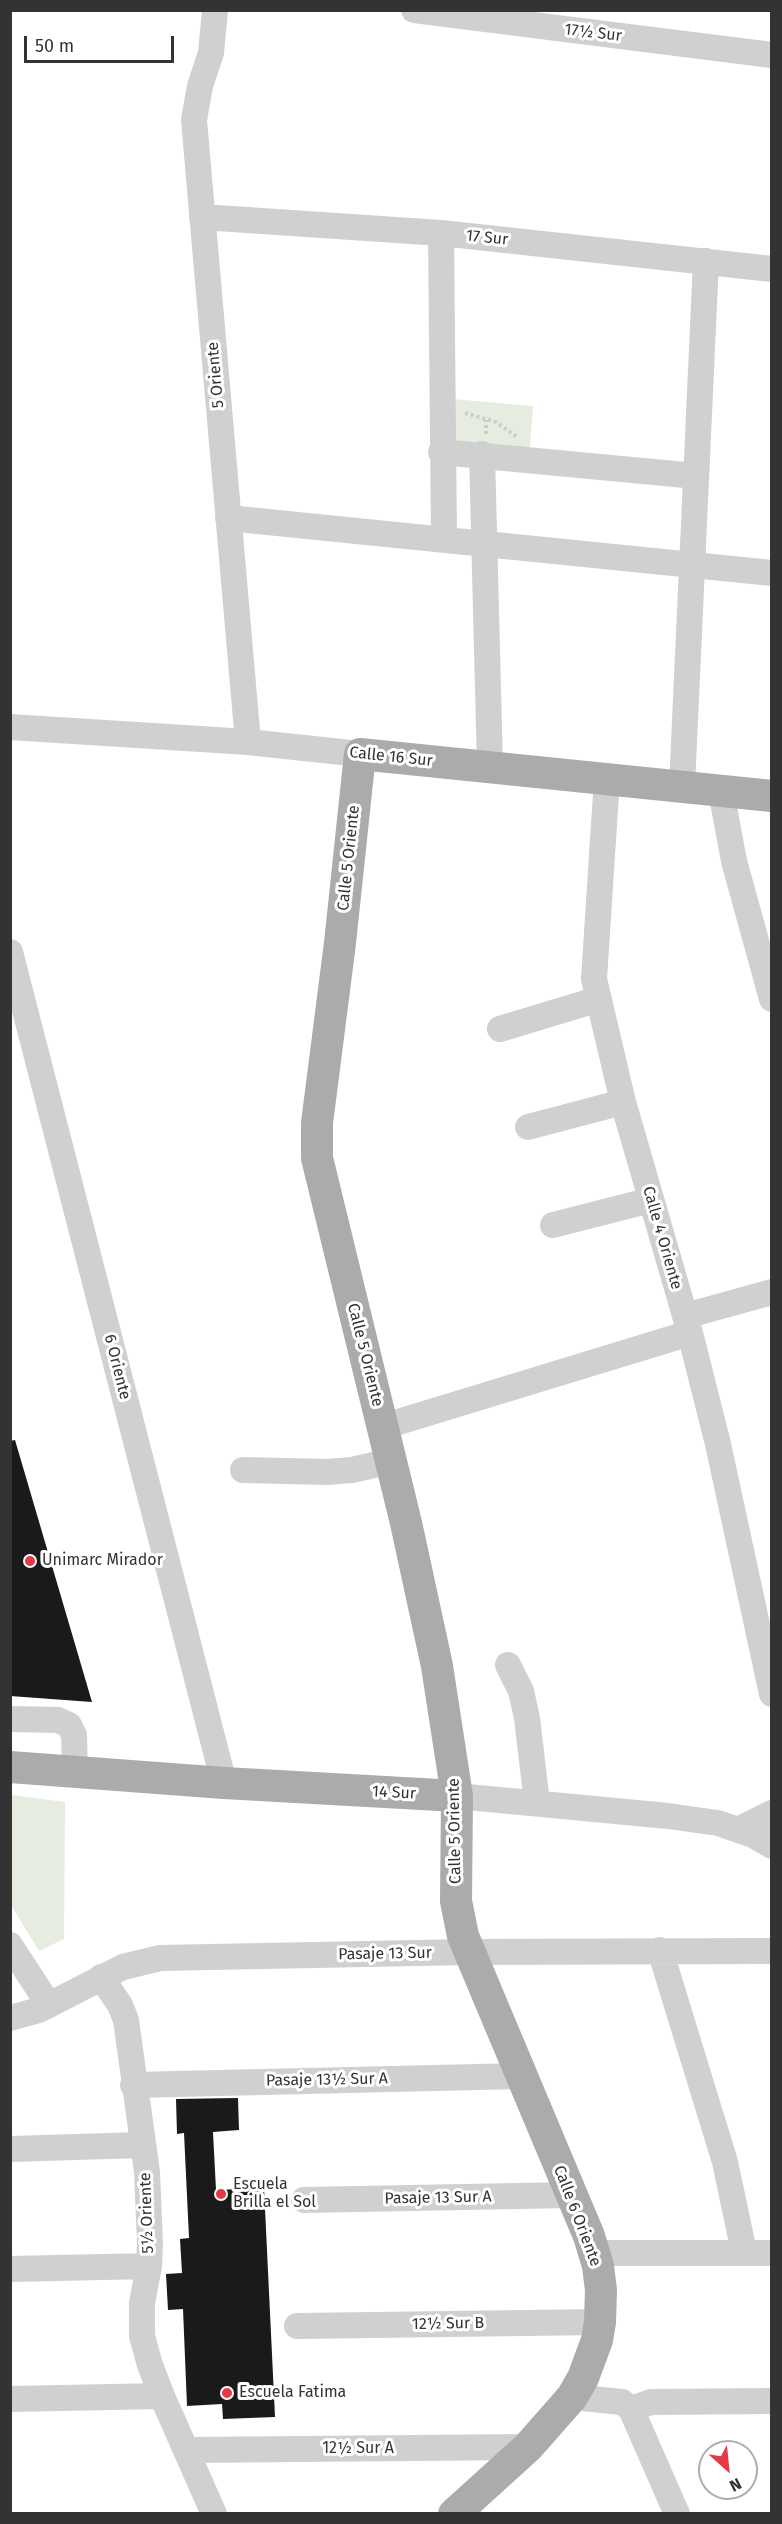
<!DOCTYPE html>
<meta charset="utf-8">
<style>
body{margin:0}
#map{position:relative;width:782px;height:2524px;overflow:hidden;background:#fff;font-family:"Fira Sans",sans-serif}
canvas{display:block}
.frame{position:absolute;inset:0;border:12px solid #333;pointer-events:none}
.north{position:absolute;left:698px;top:2440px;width:60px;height:60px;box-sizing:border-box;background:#fff;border:2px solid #adadad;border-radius:50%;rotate:153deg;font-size:16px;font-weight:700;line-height:24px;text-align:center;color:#333}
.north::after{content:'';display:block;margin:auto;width:21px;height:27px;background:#e63946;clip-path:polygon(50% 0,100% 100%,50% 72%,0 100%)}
.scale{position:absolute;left:24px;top:36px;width:150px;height:27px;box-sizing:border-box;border:3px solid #333;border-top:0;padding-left:8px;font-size:18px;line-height:21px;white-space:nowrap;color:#333;-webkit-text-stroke:4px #fff;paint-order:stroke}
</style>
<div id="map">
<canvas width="782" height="2524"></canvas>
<div class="frame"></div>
<div class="north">N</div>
<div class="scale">50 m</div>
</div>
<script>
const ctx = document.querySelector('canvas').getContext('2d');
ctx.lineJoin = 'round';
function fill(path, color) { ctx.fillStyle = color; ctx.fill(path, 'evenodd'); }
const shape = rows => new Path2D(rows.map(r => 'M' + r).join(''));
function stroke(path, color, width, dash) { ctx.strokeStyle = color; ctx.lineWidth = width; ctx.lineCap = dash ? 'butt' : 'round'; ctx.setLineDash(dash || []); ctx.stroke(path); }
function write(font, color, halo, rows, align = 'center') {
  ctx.font = font + ' "Fira Sans",sans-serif'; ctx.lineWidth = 6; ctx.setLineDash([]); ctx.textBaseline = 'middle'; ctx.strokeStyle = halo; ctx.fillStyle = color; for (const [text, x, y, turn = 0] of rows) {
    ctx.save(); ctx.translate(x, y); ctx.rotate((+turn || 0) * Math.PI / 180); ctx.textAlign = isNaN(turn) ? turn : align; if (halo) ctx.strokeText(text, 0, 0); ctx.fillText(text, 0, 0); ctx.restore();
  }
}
fill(shape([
 [441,398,533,406,529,459,441,452],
 [11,1795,65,1802,64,1939,39,1951,11,1905]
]), '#e6ecdf');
fill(shape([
 [15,1440,92,1702,10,1696,10,1441],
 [238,2098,239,2130,213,2132,216,2190,264,2188,275,2417,223,2419,222,2404,187,2406,183,2309,168,2310,166,2274,182,2273,180,2239,189,2238,184,2133,177,2134,176,2099]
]), '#1a1a1a');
stroke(shape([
 [465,413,496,422,517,437],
 [486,434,486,420]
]), '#cdcdcd', 4, [3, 3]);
stroke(shape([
 [215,10,211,53,200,86,194,120,248,742],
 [414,10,772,55],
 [202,217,441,233,772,269],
 [441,233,444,540],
 [441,452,696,476],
 [482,454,490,767],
 [228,518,772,573],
 [10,727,248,742,360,754],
 [607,778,594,979,623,1102,690,1333,718,1444,772,1694],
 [682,786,706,261],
 [721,791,734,861,772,999],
 [10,952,224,1783],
 [500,1029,599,999],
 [528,1127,623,1102],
 [553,1225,651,1200],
 [685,1316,772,1292],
 [382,1427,690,1333],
 [243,1470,327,1472,352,1470,391,1461],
 [508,1665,521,1691,527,1718,537,1803],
 [10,1719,58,1720,69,1725,74,1735,75,1772],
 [457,1796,668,1816,718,1823,753,1835,772,1846],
 [738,1830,772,1813],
 [10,1945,49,2005],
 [660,1950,725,2162,744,2252],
 [101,1977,120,2005,126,2020,147,2172,150,2243,149,2266,142,2303,142,2336,150,2365,162,2396,214,2514],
 [10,2018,39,2010,123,1967,160,1958,469,1952,772,1951],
 [133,2085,521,2076],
 [10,2149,142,2145],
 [304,2200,571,2195],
 [595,2253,772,2253],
 [10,2269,149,2266],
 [297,2326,600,2322],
 [572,2397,622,2402,631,2409,677,2514],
 [10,2399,162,2396],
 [631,2409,651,2402,772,2401],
 [187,2450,528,2447]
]), '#d0d0d0', 26);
stroke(shape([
 [10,1767,224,1783,457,1796],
 [454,2514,528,2447,572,2397,583,2378,597,2340,600,2322,601,2290,598,2266,589,2236,463,1936,456,1901,457,1796,437,1666,406,1523,317,1158,317,1123,340,943,360,754,772,796]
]), '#ababab', 32);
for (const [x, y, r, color] of [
 [30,1561,6,"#e63946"],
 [221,2194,6,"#e63946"],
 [227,2393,6,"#e63946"]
]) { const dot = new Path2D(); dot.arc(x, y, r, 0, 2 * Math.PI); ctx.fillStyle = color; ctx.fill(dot); stroke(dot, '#fff', 2); }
write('16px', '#333', '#fff', [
 ["17½ Sur",593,33,7],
 ["17 Sur",487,238,6],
 ["5 Oriente",216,375,-95],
 ["Calle 16 Sur",391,757,6],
 ["Calle 5 Oriente",349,858,-84],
 ["Calle 4 Oriente",662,1238,74],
 ["Calle 5 Oriente",365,1355,76],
 ["6 Oriente",117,1367,76],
 ["14 Sur",394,1793,3],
 ["Calle 5 Oriente",455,1831,-91],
 ["Pasaje 13 Sur",385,1954,-1],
 ["Pasaje 13½ Sur A",327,2080,-1],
 ["Pasaje 13 Sur A",438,2198,-1],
 ["5½ Oriente",147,2213,-92],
 ["Calle 6 Oriente",577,2216,69],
 ["12½ Sur B",448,2324,-1],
 ["12½ Sur A",358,2449]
]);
write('16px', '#333', '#fff', [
 ["Unimarc Mirador",42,1561],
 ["Escuela",233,2185],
 ["Brilla el Sol",233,2203],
 ["Escuela Fatima",239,2393]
], 'left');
</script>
